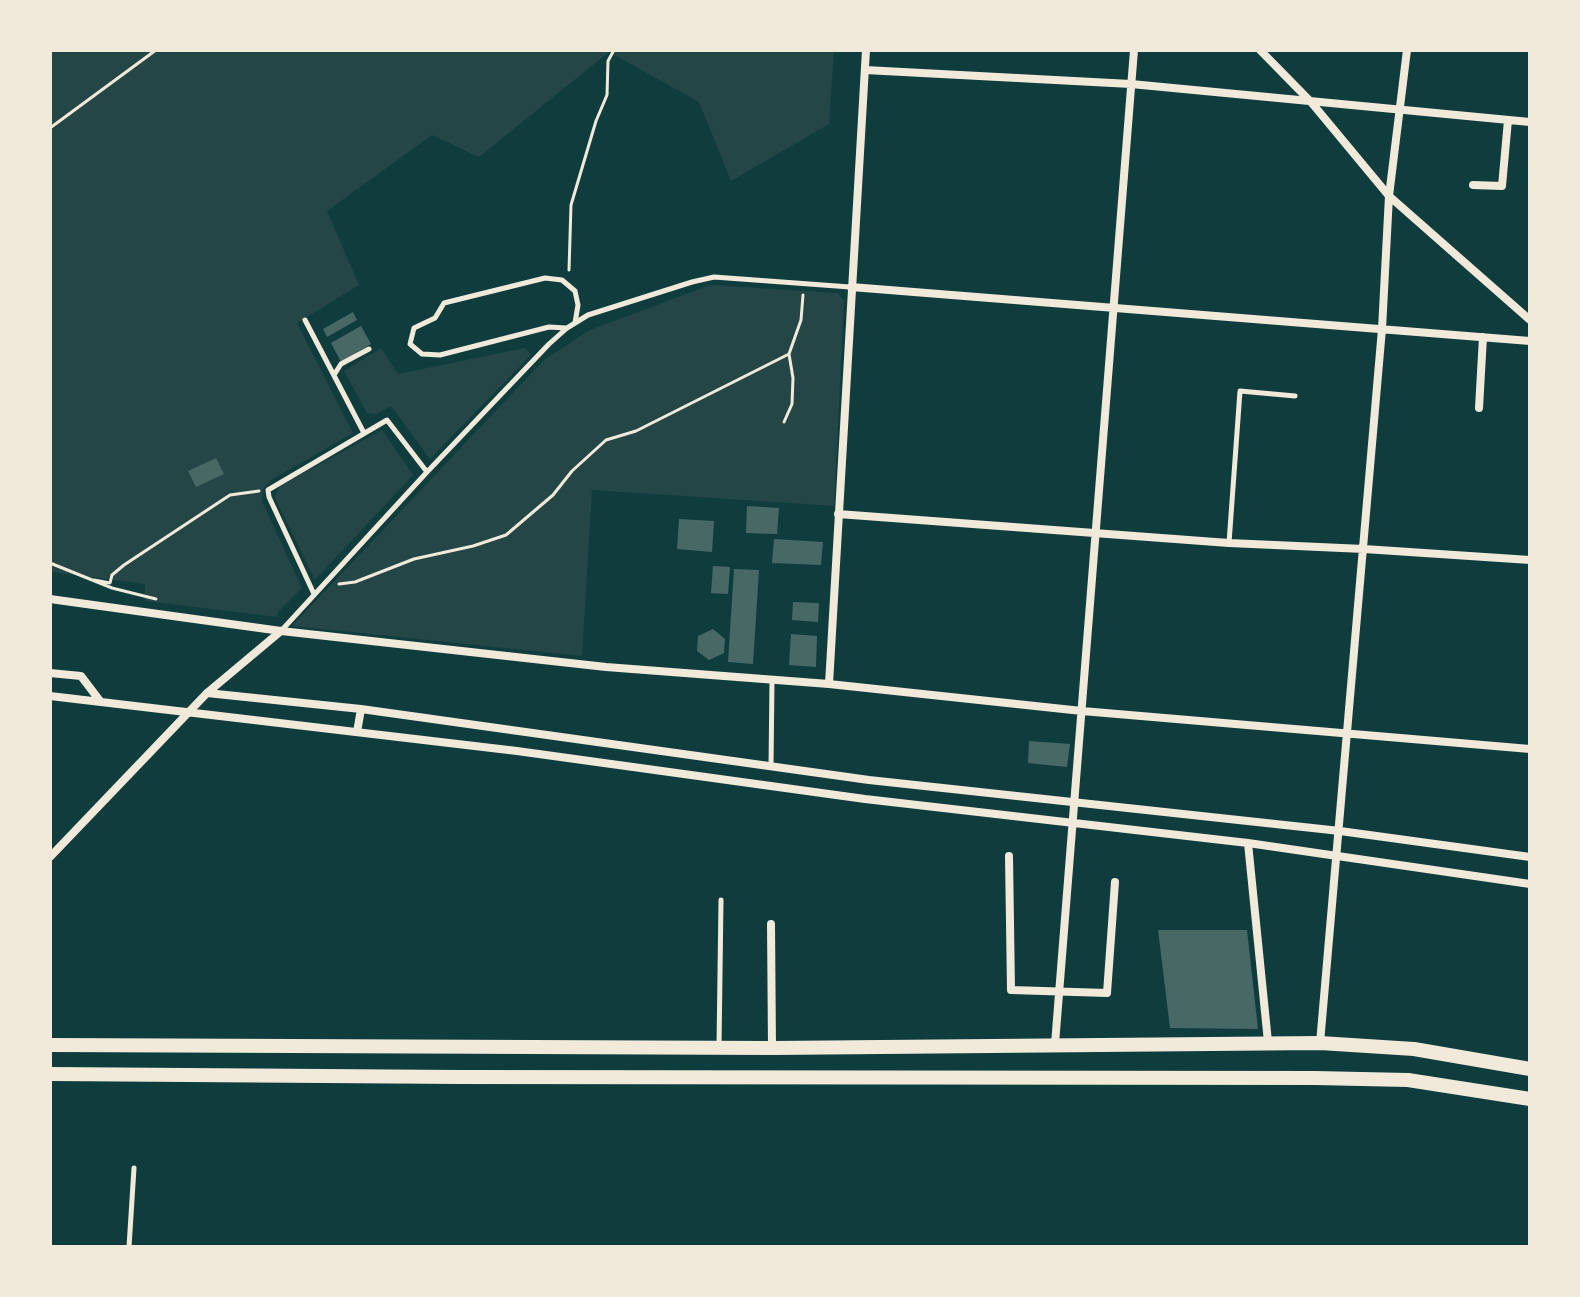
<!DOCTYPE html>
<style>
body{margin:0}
#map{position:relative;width:1580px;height:1297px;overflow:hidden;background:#0f3d3e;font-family:Signika,sans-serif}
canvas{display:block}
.frame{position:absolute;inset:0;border:52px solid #f1e9da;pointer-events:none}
</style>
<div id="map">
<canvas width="1580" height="1297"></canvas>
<div class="frame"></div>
</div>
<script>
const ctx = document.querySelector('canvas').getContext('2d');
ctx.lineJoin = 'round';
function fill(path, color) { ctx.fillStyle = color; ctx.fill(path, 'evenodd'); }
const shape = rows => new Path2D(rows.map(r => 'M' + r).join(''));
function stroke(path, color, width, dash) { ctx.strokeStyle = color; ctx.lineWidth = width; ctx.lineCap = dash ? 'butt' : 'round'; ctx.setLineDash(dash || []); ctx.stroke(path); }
fill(shape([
 [50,50,834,50,829,124,731,181,699,102,609,52,479,157,432,135,327,211,359,285,297,323,353,433,271,480,263,489,262,501,302,588,278,612,277,617,145,601,145,584,50,572],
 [710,285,838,293,844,301,834,506,592,490,582,656,292,626,544,360,590,330],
 [381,348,398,374,525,348,531,355,430,459,391,406,376,414,367,413,344,371],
 [382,430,413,475,315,580,276,500,276,493,280,486]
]), '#244646');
fill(shape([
 [353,312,357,320,327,337,323,329],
 [361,326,371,344,341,362,331,343],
 [216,458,224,474,196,487,188,471],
 [747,506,779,508,777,534,746,533],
 [679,519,714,521,712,552,677,549],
 [774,539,823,542,821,565,772,563],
 [713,566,730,567,728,594,711,593],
 [734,569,759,570,753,664,728,662],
 [793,602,819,603,818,622,792,620],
 [713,629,725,639,724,653,709,660,697,651,698,636],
 [791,634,817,636,816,667,789,665],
 [1029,741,1070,744,1067,767,1028,763],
 [1158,930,1247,930,1258,1029,1170,1028]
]), '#486865');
stroke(shape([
 [50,128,156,50],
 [569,270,571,205,596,121,607,95,608,61,614,50],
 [784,422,792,404,793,378,789,354],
 [50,563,112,588,156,599],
 [94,580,110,583,112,575,124,565,230,495,259,491],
 [339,584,355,582,414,559,473,546,506,535,553,495,572,471,606,440,636,431,789,354,801,320,803,295]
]), '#f1e9da', 3);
stroke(shape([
 [305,320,364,433],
 [566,328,549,327,440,355,422,354,410,344,414,328,435,318,444,303,545,278,562,280,575,291,578,305,575,323],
 [334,375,341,364,369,349],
 [427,472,549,344,567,328,588,315,692,282,714,277,850,287],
 [1229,543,1240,391,1295,396],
 [281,631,427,472,387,420,268,490,269,497,314,594],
 [771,767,772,681],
 [719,1047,721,900],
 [129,1247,134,1168]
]), '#f1e9da', 5);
stroke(shape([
 [1260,50,1311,102,1389,196,1530,320],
 [865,70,1131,84,1530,122],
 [1473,185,1502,186,1508,120],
 [851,287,1530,341],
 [1479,408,1483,337],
 [838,514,1229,543,1364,549,1530,560],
 [50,599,281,631,606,667,829,684,1082,711,1530,749],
 [50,673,81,676,100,701],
 [829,684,866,50],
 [207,693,361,709,869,780,1340,831,1530,857],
 [50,696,517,751,865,799,1248,843,1530,884],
 [357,732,361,709],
 [1248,843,1268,1042],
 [1009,856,1011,990,1107,993,1115,882],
 [50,857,207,693,281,631],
 [771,924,772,1048],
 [1320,1043,1382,329,1389,196,1407,50],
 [1055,1044,1134,50]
]), '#f1e9da', 8);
stroke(shape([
 [50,1045,772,1048,1320,1043,1414,1049,1530,1069],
 [50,1074,460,1077,1315,1078,1408,1080,1530,1099]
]), '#f1e9da', 14);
</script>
